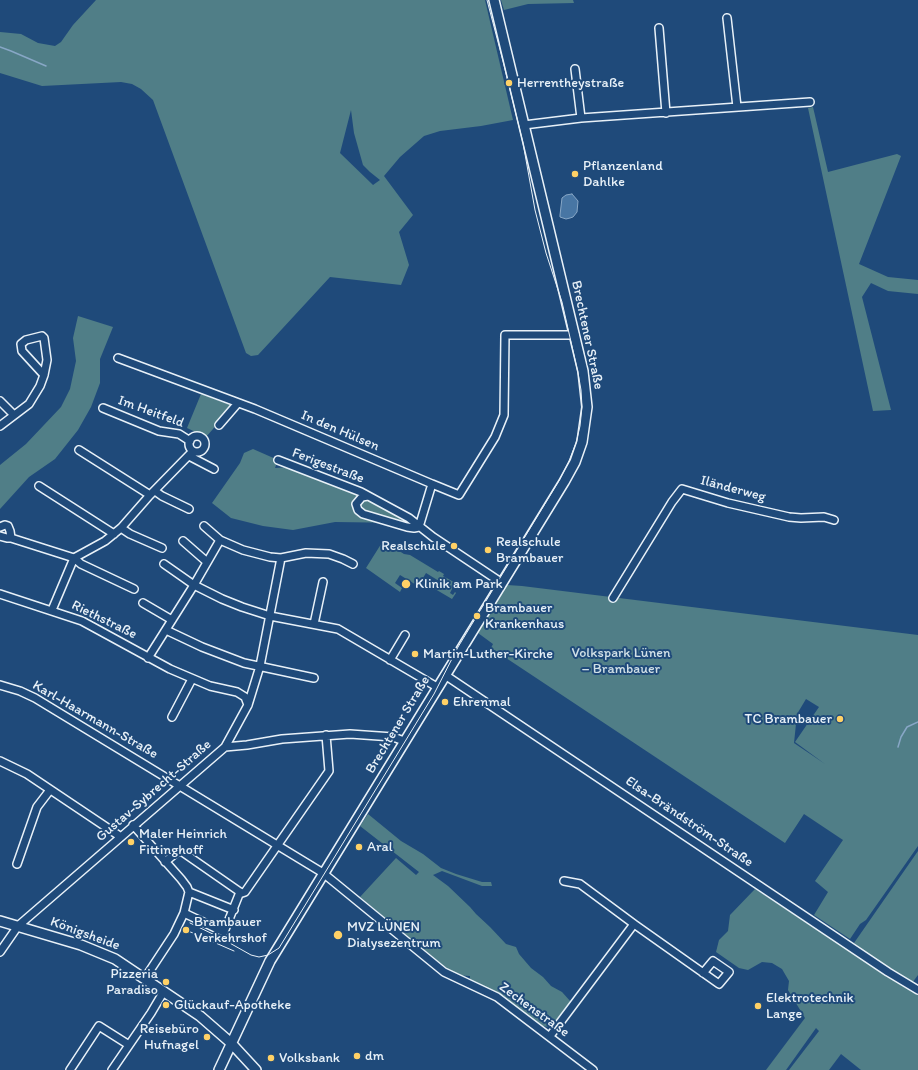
<!DOCTYPE html>
<meta charset="utf-8">
<style>
body{margin:0}
canvas{display:block;background:#1f4a7a}
</style>
<canvas width="918" height="1070"></canvas>
<script>
const ctx = document.querySelector('canvas').getContext('2d');
ctx.lineJoin = 'round';
function fill(path, color) { ctx.fillStyle = color; ctx.fill(path, 'evenodd'); }
const shape = rows => new Path2D(rows.map(r => 'M' + r).join(''));
function stroke(path, color, width, dash) { ctx.strokeStyle = color; ctx.lineWidth = width; ctx.lineCap = dash ? 'butt' : 'round'; ctx.setLineDash(dash || []); ctx.stroke(path); }
function write(font, color, halo, rows, align = 'center') {
  ctx.font = font + ' Itim,sans-serif'; ctx.lineWidth = 4; ctx.setLineDash([]); ctx.textBaseline = 'middle'; ctx.strokeStyle = halo; ctx.fillStyle = color; for (const [text, x, y, turn = 0] of rows) {
    ctx.save(); ctx.translate(x, y); ctx.rotate((+turn || 0) * Math.PI / 180); ctx.textAlign = isNaN(turn) ? turn : align; if (halo) ctx.strokeText(text, 0, 0); ctx.fillText(text, 0, 0); ctx.restore();
  }
}
fill(shape([
 [96,0,485,0,513,120,481,126,440,131,424,136,400,157,384,176,413,215,399,232,409,265,401,285,330,277,258,355,251,356,246,353,153,100,141,89,132,84,121,82,42,86,0,73,0,32,21,34,38,43,55,46,61,42,73,25],
 [351,110,354,133,363,165,370,172,380,180,373,185,340,153],
 [501,0,573,0,574,3,528,4,504,10],
 [813,107,828,172,897,154,901,156,859,264,888,277,918,280,918,294,888,291,871,283,862,297,891,410,873,411,808,108],
 [78,316,113,327,100,359,100,383,91,407,78,430,55,459,29,477,0,509,0,465,26,444,61,407,70,389,76,361,73,338],
 [201,394,233,406,206,437,187,428],
 [253,449,278,460,275,468,291,467,361,494,408,523,335,522,293,530,263,526,231,518,212,503,240,463,244,453],
 [383,541,404,554,410,555,438,572,439,571,444,574,443,576,459,585,456,589,453,587,450,593,453,595,455,592,456,593,452,599,435,589,439,581,426,573,418,586,400,575,395,583,402,588,400,592,366,568],
 [507,585,522,586,918,635,918,846,866,920,860,924,850,939,814,915,828,892,815,881,843,840,804,814,785,843,491,648,493,644,478,633],
 [806,699,819,707,795,742,825,764,794,743,797,714],
 [368,814,401,841,423,854,441,868,456,874,482,882,491,882,492,886,482,886,442,871,433,875,448,886,470,907,476,914,490,927,506,944,516,947,519,954,531,968,543,977,551,986,562,992,571,1002,552,1025,548,1027,543,1026,504,996,470,980,470,976,455,975,360,897,396,858,416,875,419,872,360,826],
 [918,851,918,975,912,983,889,970,854,943],
 [755,889,886,975,918,995,918,1070,861,1070,841,1054,829,1070,789,1070,819,1031,816,1028,786,1070,766,1070,805,1018,788,990,789,981,782,969,772,963,762,962,748,970,739,968,716,952,719,940,728,931,730,915]
]), '#507e87');
const water = shape([
 [572,194,578,201,577,212,573,217,570,218,566,219,560,217,560,215,562,198,566,195,572,194]
]);
fill(water, '#4876a4');
stroke(water, '#88a7c6', 1);
stroke(shape([
 [0,47,11,51,46,66],
 [898,747,901,737,907,727,918,722]
]), '#88a7c6', 1.5);
const minor = shape([
 [727,18,737,107],
 [659,28,666,113],
 [575,69,581,118],
 [524,125,581,118,810,102],
 [118,358,255,409,432,484,419,527],
 [0,401,14,415],
 [103,408,159,431,179,434,190,441],
 [219,425,238,403],
 [0,426,29,404,40,386,44,375,47,360,44,338,42,336,26,340,21,344,22,351,44,375],
 '189 444a8 8 0 1 1 16 0a8 8 0 1 1-16 0Z',
 [79,450,150,495],
 [189,456,214,469],
 [278,460,361,492,409,518,433,537,502,583],
 [432,484,459,495,495,437,504,415,505,335,575,335],
 [39,486,114,534],
 [155,491,162,496,189,509],
 [368,496,362,497,356,504,358,510,363,514,407,527,414,528,419,527],
 [204,526,220,540,243,550,270,557,281,558,306,553,329,554,343,559,353,564],
 [0,527,5,525,8,526,10,531,11,538],
 [121,528,130,534,162,548],
 [0,536,7,538,11,538,74,558,81,564,134,589],
 [183,541,207,562],
 [164,564,194,585,222,599,242,607,270,616,338,629,437,687],
 [0,594,82,621,170,669,210,686,237,692,245,697,248,705],
 [613,598,672,502,682,489,728,503,789,517,801,518,824,517,834,520],
 [143,603,172,620],
 [52,610,74,558,105,541,121,528,150,495,193,451],
 [314,624,323,582],
 [166,630,202,647,244,663,314,678],
 [148,658,194,585,220,540],
 [390,660,405,635],
 [445,675,888,972,918,990],
 [0,685,20,691,35,698,323,873,444,972,497,997,593,1070],
 [172,717,192,679],
 [225,747,248,705,260,666,281,558],
 [0,761,27,774,121,837],
 [133,825,181,879,187,887,189,892,184,913,174,934,145,978],
 [165,862,177,852,181,851,240,892],
 [17,864,37,807,50,790],
 [564,881,580,884,634,924],
 [189,892,234,910],
 [184,913,224,932,240,892,242,893,245,892,329,771,326,735],
 [0,952,18,926,225,747,247,745,282,739,350,734,393,737,404,741],
 [550,1036,634,924,719,984,729,972,713,961,703,973],
 [70,1070,99,1026,129,1045],
 [112,1070,151,1013,164,991]
]);
const major = shape([
 [0,921,81,945,115,959,200,1016,231,1043,256,1070],
 [219,1070,270,961,564,482,575,462,582,442,587,407,583,371,494,0]
]);
stroke(minor, '#e8f1f8', 10);
stroke(major, '#e8f1f8', 12);
stroke(minor, '#1f4a7a', 7);
stroke(major, '#1f4a7a', 9);
stroke(shape([
 [190,923,219,937,251,955,259,957,268,955,279,948,434,694,458,647,560,479,569,461,576,443,580,426,582,407,581,390,578,373,562,302,546,253,535,210,523,143,503,61,487,0],
 [186,930,234,951]
]), '#e8f1f8', 1);
for (const [x, y, r, color] of [
 [509,83,4,"#ffd166"],
 [575,174,4,"#ffd166"],
 [454,546,4,"#ffd166"],
 [488,550,4,"#ffd166"],
 [406,584,5,"#ffd166"],
 [477,616,4,"#ffd166"],
 [415,654,4,"#ffd166"],
 [445,702,4,"#ffd166"],
 [840,719,4,"#ffd166"],
 [131,842,4,"#ffd166"],
 [359,847,4,"#ffd166"],
 [186,930,4,"#ffd166"],
 [338,935,5,"#ffd166"],
 [166,982,4,"#ffd166"],
 [166,1005,4,"#ffd166"],
 [758,1006,4,"#ffd166"],
 [207,1037,4,"#ffd166"],
 [357,1056,4,"#ffd166"],
 [271,1058,4,"#ffd166"]
]) { const dot = new Path2D(); dot.arc(x, y, r, 0, 2 * Math.PI); ctx.fillStyle = color; ctx.fill(dot); stroke(dot, '#1f4a7a', 1.5); }
write('14px', '#e8f1f8', '#1f4a7a', [
 ["Herrentheystraße",517,83],
 ["Pflanzenland",583,166],
 ["Dahlke",583,182],
 ["Realschule",496,542],
 ["Brambauer",496,558],
 ["Realschule",446,546,"right"],
 ["Klinik am Park",415,584],
 ["Brambauer",485,608],
 ["Krankenhaus",485,624],
 ["Martin-Luther-Kirche",423,654],
 ["Ehrenmal",453,702],
 ["TC Brambauer",832,719,"right"],
 ["Maler Heinrich",139,834],
 ["Fittinghoff",139,850],
 ["Aral",367,847],
 ["Brambauer",194,922],
 ["Verkehrshof",194,938],
 ["MVZ LÜNEN",347,927],
 ["Dialysezentrum",347,943],
 ["Pizzeria",158,974,"right"],
 ["Paradiso",158,990,"right"],
 ["Elektrotechnik",766,998],
 ["Lange",766,1014],
 ["Glückauf-Apotheke",174,1005],
 ["Reisebüro",199,1029,"right"],
 ["Hufnagel",199,1045,"right"],
 ["dm",365,1056],
 ["Volksbank",279,1058]
], 'left');
write('14px', '#e8f1f8', '#1f4a7a', [
 ["Brechtener Straße",587,335,78],
 ["Im Heitfeld",151,412,20],
 ["In den Hülsen",340,431,23],
 ["Ferigestraße",328,466,21],
 ["Iländerweg",733,489,15],
 ["Riethstraße",104,620,26],
 ["Karl-Haarmann-Straße",95,720,30],
 ["Brechtener Straße",398,725,-59],
 ["Gustav-Sybrecht-Straße",154,791,-41],
 ["Elsa-Brändström-Straße",689,822,34],
 ["Königsheide",85,934,20],
 ["Zechenstraße",534,1010,36]
]);
write('14px', '#d1e0e7', '#1f4a7a', [
 ["Volkspark Lünen",621,653],
 ["– Brambauer",621,669]
]);
</script>
